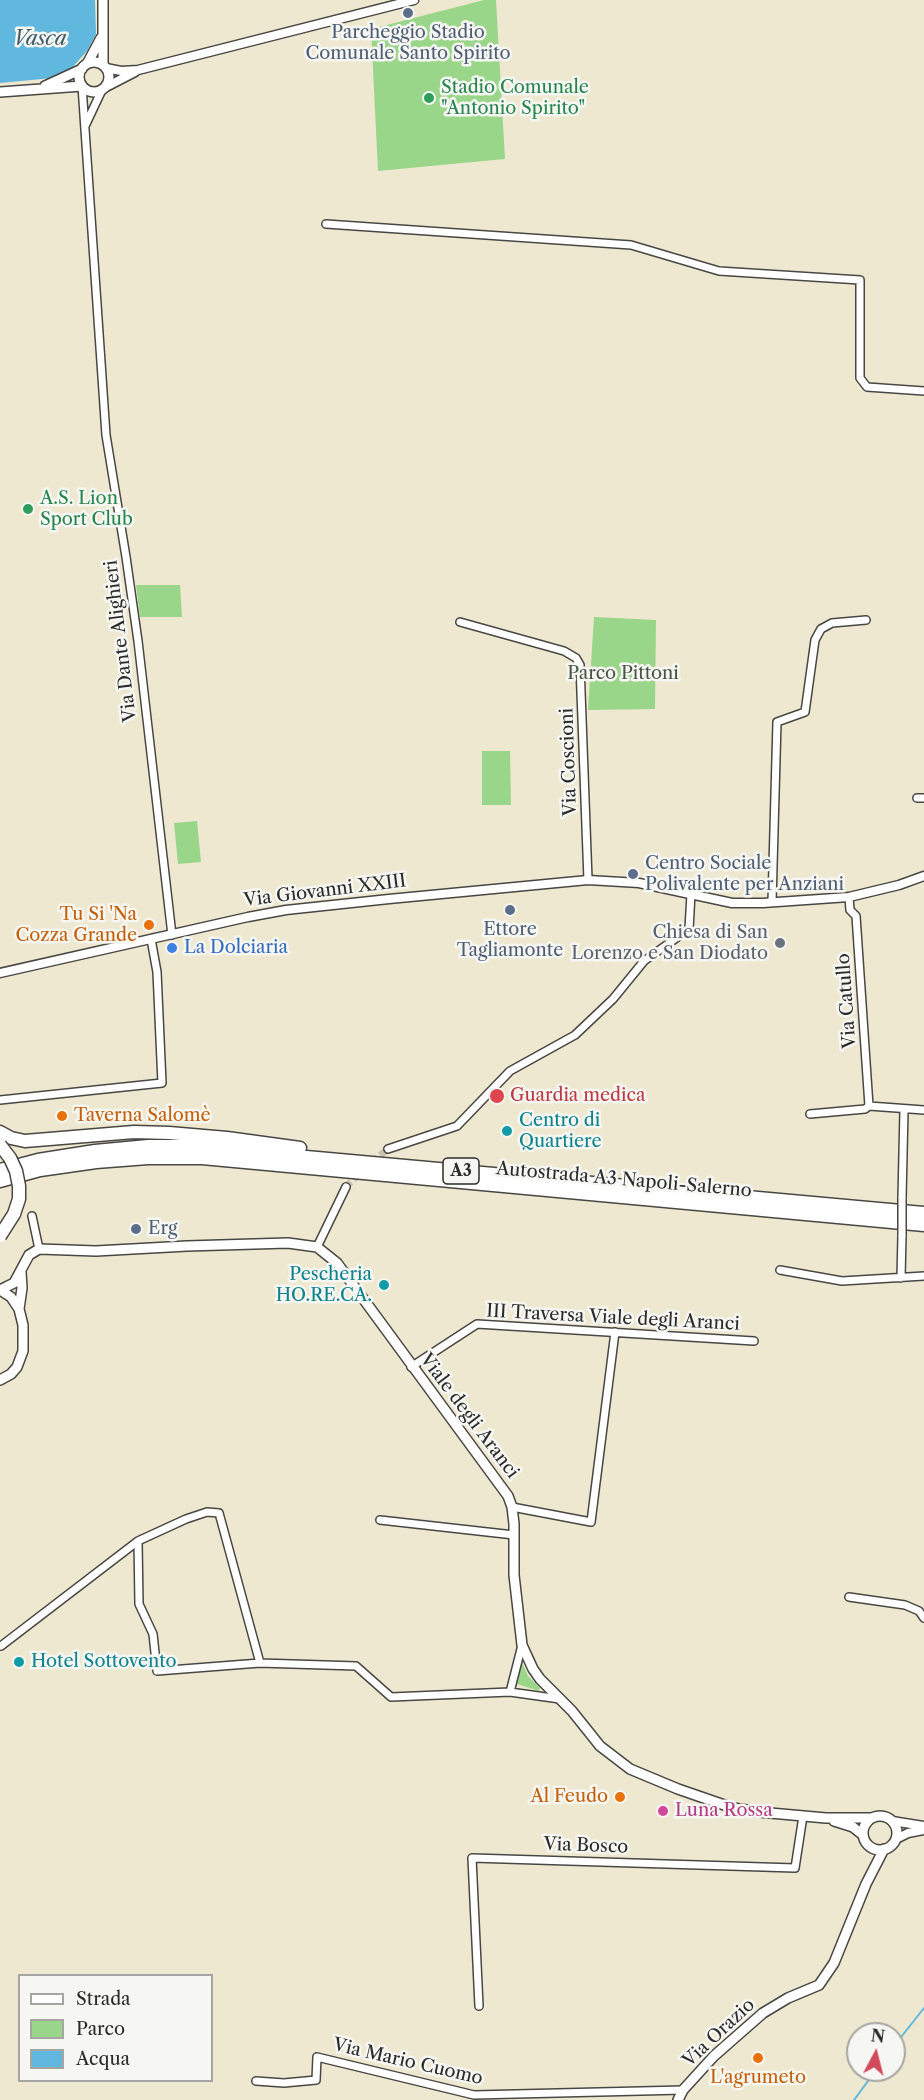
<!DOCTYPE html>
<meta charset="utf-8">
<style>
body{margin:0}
#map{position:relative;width:924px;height:2100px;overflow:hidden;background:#efe8d0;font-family:"Libre Caslon Text",serif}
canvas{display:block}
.legend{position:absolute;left:18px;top:1974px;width:195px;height:108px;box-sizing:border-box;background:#f6f6f2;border:2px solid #a5a5a2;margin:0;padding:8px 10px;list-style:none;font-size:18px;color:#2b2b2b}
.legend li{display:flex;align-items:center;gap:12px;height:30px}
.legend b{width:30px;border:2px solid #a5a5a2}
.north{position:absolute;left:846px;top:2022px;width:60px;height:60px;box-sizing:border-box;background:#f6f6f2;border:2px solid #a5a5a2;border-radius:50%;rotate:7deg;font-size:16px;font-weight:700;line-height:24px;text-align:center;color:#2b2b2b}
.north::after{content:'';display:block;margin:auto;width:21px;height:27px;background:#d1495b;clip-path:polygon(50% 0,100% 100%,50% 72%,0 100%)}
</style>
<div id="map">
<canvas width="924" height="2100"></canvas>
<ul class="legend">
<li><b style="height:8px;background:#fff"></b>Strada</li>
<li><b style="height:16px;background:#9ad68a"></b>Parco</li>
<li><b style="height:16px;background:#61b8de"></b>Acqua</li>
</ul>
<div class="north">N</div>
</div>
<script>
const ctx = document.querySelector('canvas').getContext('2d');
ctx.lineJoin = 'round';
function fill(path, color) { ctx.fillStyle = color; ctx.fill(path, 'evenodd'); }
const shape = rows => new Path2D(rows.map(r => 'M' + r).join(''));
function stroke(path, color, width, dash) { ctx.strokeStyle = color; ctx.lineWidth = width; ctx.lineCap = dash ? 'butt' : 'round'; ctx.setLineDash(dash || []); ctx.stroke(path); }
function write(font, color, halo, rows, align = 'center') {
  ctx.font = font + ' "Libre Caslon Text",serif'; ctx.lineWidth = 5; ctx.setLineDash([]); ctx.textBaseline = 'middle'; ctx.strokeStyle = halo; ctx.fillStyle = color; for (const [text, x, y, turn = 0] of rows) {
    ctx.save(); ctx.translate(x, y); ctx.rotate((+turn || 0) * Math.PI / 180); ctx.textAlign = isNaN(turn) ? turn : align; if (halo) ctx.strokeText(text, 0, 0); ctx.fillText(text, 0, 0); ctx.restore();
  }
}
fill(shape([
 [484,0,496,0,505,159,378,171,371,29],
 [136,585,180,585,182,617,140,617],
 [594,617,656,620,655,709,588,710],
 [482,751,510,751,511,805,482,805],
 [197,821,201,862,178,864,174,823],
 [521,1660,528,1676,540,1688,539,1691,517,1684]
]), '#9ad68a');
fill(shape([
 [0,0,95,0,96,34,87,51,71,69,53,78,0,83]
]), '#61b8de');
stroke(shape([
 [894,2046,924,2008],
 [854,2100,876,2070]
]), '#61b8de', 2);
stroke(shape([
 [372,1162,388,1149],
 [346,1187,359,1174]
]), '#c8c2af', 7, [7, 3.5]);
const minor = shape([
 [82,86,106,435,126,557,138,641,172,935],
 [85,126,102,90],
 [326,224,631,245,719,271,860,280,860,378,867,387,924,391],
 [460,622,564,651,576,658,580,665,588,880],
 [917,798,924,798],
 [849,897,850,910,856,916,869,1106,924,1110],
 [772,902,777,722,805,712,815,640,821,629,832,623,866,620],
 [0,1100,162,1083,157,972,151,939],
 [810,1114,865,1109,869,1106],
 [388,1149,457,1126,510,1071,575,1035,613,999,644,961,689,929,691,894],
 [902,1198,904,1110],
 [32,1216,39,1249],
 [317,1247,346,1187],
 [780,1270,842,1281,924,1276],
 [901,1278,902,1235],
 [411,1367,477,1324,754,1341],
 [512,1507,591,1522,615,1332],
 [380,1520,514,1535],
 [138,1541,139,1604,153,1634,157,1671,260,1663],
 [849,1597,905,1605,919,1611,924,1618],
 [522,1645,510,1692,560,1699],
 [1,1646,138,1541,186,1519,207,1512,219,1513,260,1663,356,1666,391,1697,510,1692],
 [479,2006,472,1858,795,1868,803,1816],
 [256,2081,284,2083,316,2080,317,2057,474,2095,683,2090]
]);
const tertiary = shape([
 [106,68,121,71,138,70,414,0],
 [106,87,135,72],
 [0,973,248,917,286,910,389,899,588,880,639,883,732,903,763,903,849,897,899,885,924,876],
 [892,1821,924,1826],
 [896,1839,908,1833,924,1830]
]);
const secondary = shape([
 [103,0,103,65],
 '79 77a15 15 0 1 1 30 0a15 15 0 1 1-30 0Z',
 [87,64,101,38],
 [45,86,82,69],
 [0,92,82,86],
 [0,1290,14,1283,29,1255,39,1249,96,1251,187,1246,288,1243,317,1247,337,1263,508,1496,512,1507,514,1524,514,1575,522,1645,533,1669,540,1679,572,1711,600,1746,630,1769,678,1789,733,1808,759,1812,826,1818,872,1818],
 [0,1290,11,1297,19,1309,23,1325,23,1351,17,1367,11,1374,0,1380],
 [19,1309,22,1288,21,1272],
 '863 1833a17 17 0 1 1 34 0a17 17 0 1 1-34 0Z',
 [834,1821,853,1827,863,1835],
 [678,2100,683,2090,714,2056,763,2013,788,1998,819,1985,834,1963,866,1884,884,1849]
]);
const motorway = shape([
 [0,1132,11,1138,25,1141,134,1132,169,1133,227,1138,300,1148],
 [0,1170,38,1160,95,1151,148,1146,185,1146,924,1213],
 [0,1181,40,1170,96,1162,148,1158,202,1158,924,1225]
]);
stroke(minor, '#484744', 10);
stroke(tertiary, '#484744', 11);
stroke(secondary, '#484744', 12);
stroke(motorway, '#484744', 15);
stroke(minor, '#fff', 7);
stroke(tertiary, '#fff', 8);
stroke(secondary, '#fff', 9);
stroke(motorway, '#fff', 12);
const minorBridge = shape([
 [902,1235,902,1198]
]);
const motorwayBridge = shape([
 [0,1145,10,1158,16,1171,19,1186,19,1199,14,1214,0,1236]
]);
stroke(minorBridge, '#484744', 10, []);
stroke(motorwayBridge, '#484744', 15, []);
stroke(minorBridge, '#fff', 7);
stroke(motorwayBridge, '#fff', 12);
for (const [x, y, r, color] of [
 [408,13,6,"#5c6f8a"],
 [429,98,6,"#2e9e5b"],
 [28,509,6,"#2e9e5b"],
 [633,874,6,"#5c6f8a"],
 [510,910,6,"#5c6f8a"],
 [149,925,6,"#e8710a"],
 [780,943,6,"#6b7280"],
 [172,948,6,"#3f7fe0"],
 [497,1096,8,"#e0444e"],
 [62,1116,6,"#e8710a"],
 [507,1131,6,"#0f9aa8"],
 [136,1229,6,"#5c6f8a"],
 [384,1285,6,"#0f9aa8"],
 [19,1662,6,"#0f9aa8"],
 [620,1797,6,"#e8710a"],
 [663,1811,6,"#d1479c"],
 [758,2058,6,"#e8710a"]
]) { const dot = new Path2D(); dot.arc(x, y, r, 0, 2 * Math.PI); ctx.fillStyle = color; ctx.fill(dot); stroke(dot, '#f6f6f2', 2); }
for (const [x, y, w] of [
 [461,1171,36]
]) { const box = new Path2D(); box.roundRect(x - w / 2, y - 13, w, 26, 4.5); ctx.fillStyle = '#f6f6f2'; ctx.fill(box); stroke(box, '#2b2b2b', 1.5); }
write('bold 16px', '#2b2b2b', null, [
 ["A3",461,1171]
]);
write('18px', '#4e5e75', '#f6f6f2', [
 ["Parcheggio Stadio",408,33],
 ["Comunale Santo Spirito",408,54],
 ["Centro Sociale",645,864,"left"],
 ["Polivalente per Anziani",645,885,"left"],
 ["Ettore",510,930],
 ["Tagliamonte",510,951],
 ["Erg",148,1229,"left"]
]);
write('18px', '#27864d', '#f6f6f2', [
 ["Stadio Comunale",441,88],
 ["\"Antonio Spirito\"",441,109],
 ["A.S. Lion",40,499],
 ["Sport Club",40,520]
], 'left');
write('18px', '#2b2b2b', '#f6f6f2', [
 ["Via Dante Alighieri",121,641,-97],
 ["Via Coscioni",569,762,-92],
 ["Via Giovanni XXIII",325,891,-7],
 ["Via Catullo",847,1001,-94],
 ["Autostrada A3 Napoli-Salerno",624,1180,5],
 ["III Traversa Viale degli Aranci",613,1318,3],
 ["Viale degli Aranci",469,1416,53],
 ["Via Bosco",586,1846,2],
 ["Via Orazio",719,2033,-43],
 ["Via Mario Cuomo",408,2062,13]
]);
write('18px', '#475643', '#f6f6f2', [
 ["Parco Pittoni",623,674]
]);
write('18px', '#c56008', '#f6f6f2', [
 ["Tu Si 'Na",137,915],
 ["Cozza Grande",137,936],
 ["Taverna Salomè",74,1116,"left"],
 ["Al Feudo",608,1797],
 ["L'agrumeto",758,2078,"center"]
], 'right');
write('18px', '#5b616d', '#f6f6f2', [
 ["Chiesa di San",768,933],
 ["Lorenzo e San Diodato",768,954]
], 'right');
write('18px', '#366cbe', '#f6f6f2', [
 ["La Dolciaria",184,948]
], 'left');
write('18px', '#be3a42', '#f6f6f2', [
 ["Guardia medica",510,1096]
], 'left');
write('18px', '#0d838f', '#f6f6f2', [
 ["Centro di",519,1121],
 ["Quartiere",519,1142],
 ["Pescheria",372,1275,"right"],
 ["HO.RE.CA.",372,1296,"right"],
 ["Hotel Sottovento",31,1662]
], 'left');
write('18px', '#b23c85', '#f6f6f2', [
 ["Luna Rossa",675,1811]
], 'left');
write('italic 20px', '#3e5c6a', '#f6f6f2', [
 ["Vasca",40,39]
]);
</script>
